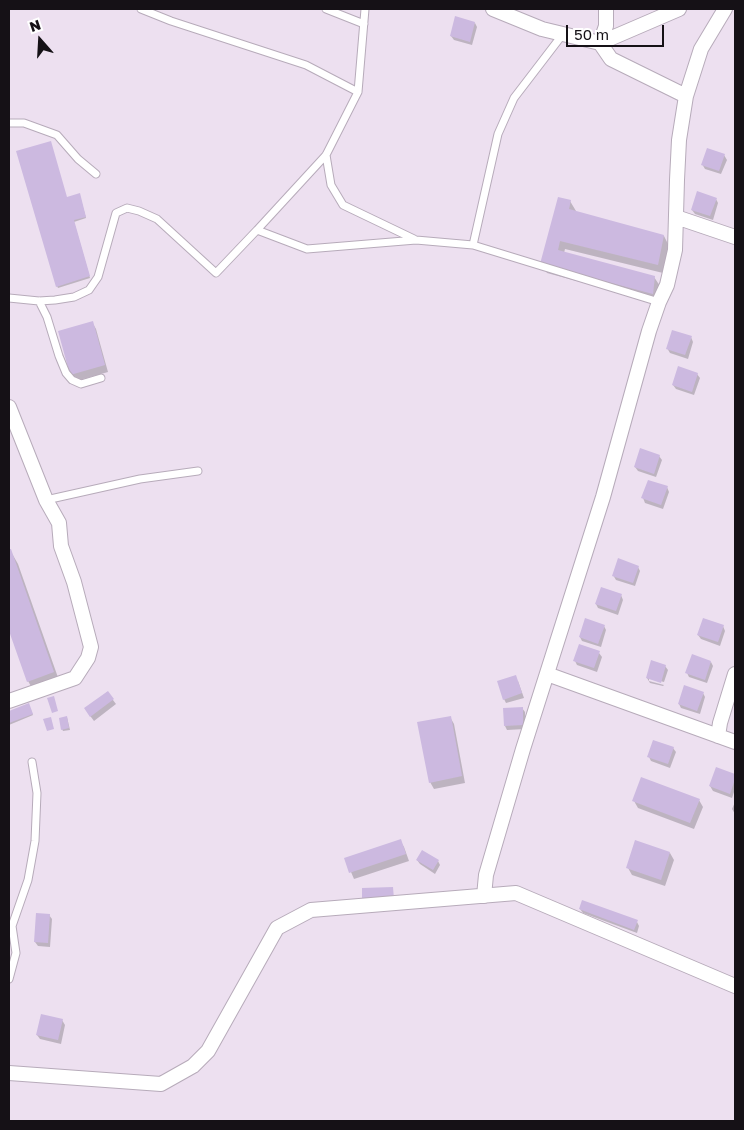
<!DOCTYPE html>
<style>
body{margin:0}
#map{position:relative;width:744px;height:1130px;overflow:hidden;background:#ede0f0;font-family:"Golos Text",sans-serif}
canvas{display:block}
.frame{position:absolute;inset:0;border:10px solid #151116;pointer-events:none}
.north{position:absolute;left:15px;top:15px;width:50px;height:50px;-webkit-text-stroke:4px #fff;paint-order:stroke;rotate:341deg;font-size:14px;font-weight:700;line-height:20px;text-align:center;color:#151116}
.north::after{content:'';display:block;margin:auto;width:18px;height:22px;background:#151116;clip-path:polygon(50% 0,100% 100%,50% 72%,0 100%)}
.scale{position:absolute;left:566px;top:25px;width:98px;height:22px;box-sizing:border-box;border:2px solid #151116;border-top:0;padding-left:6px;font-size:15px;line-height:18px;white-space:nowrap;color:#151116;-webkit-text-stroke:4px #fff;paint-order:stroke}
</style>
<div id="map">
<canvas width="744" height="1130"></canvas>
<div class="frame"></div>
<div class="north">N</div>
<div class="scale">50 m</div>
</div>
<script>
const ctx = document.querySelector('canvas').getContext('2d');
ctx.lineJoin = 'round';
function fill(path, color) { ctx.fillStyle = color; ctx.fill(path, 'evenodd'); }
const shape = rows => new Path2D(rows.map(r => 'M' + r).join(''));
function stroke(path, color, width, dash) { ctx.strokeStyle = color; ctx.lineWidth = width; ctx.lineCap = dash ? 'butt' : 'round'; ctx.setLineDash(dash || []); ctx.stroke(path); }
fill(shape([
 [475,23,477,27,472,45,454,40,451,36],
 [724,155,727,160,721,174,705,169,702,164],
 [80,196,86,218,74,222,90,278,58,288,57,286,67,198],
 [716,199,718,203,713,220,695,214,692,210],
 [570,201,576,211,575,212,664,236,669,246,663,273,565,249,564,253,654,277,660,286,658,303,547,273,542,264],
 [92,322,96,329,108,372,76,381,72,374],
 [691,337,693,342,688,359,670,353,667,348],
 [697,374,700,378,694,395,676,389,673,385],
 [659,456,662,460,656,477,638,471,635,467],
 [667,487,669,492,663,509,645,503,643,498],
 [10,550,18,564,61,686,36,695,28,681,9,627,9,551],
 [638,567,640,571,635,586,616,580,613,575],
 [621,595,623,600,618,615,598,608,596,604],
 [604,626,606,630,601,647,582,641,580,637],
 [723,626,725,631,720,646,701,639,698,635],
 [599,653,602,657,597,672,577,665,575,661],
 [711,662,713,666,707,683,689,677,687,673],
 [665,666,668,670,664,682,649,678,649,681,664,685,663,686,650,683,647,678],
 [518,681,524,698,506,703,504,699],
 [107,692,116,704,94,721,88,713],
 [703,693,705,697,700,714,681,708,679,704],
 [29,705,33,715,9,725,9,712],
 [522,708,525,712,525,729,507,730,505,726],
 [67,717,70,730,63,731,62,729],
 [450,717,454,724,465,783,434,789,430,782],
 [673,748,676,752,670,768,651,761,649,757],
 [717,769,735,776,735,789,732,798,713,791,710,786],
 [699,800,703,807,694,829,638,808,634,801],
 [735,802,735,814,732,809],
 [400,840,404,847,409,861,354,879,351,872],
 [670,853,674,860,665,886,632,875,628,868],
 [417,860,438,861,440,865,435,874,420,864],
 [580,909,637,922,639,926,637,933,583,913],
 [49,915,52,919,50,947,38,946,35,942],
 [62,1020,65,1025,61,1044,40,1039,37,1035]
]), '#0003');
fill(shape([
 [455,16,475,22,470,42,450,36],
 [51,141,67,197,80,193,86,217,74,220,90,276,56,287,16,151],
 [707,148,725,154,719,171,701,165],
 [697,191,717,198,710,216,691,210],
 [558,197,571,200,569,209,664,235,658,265,560,241,558,250,655,276,653,294,540,264],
 [93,321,105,365,70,375,58,331],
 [672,330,692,336,685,355,666,349],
 [678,366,698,373,692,392,672,385],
 [640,448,660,455,654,474,634,467],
 [648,480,668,486,661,505,641,498],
 [9,549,11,549,54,672,27,682,9,631],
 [618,558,639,566,633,583,612,576],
 [601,587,622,594,616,611,595,604],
 [585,618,605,625,598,644,579,637],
 [703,618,724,625,718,642,697,635],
 [579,644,600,651,594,668,573,661],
 [692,654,711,661,705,680,685,673],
 [651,660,666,665,661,683,646,678],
 [516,675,522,693,503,700,497,681],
 [684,685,704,692,697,711,678,704],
 [108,691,114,699,90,717,84,708],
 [54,696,58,711,52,713,47,698],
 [29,703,33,714,9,723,9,711],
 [523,707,523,725,504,726,503,708],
 [67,716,69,728,61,730,59,718],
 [451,716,462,776,429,783,417,722],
 [51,717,54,729,47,731,43,719],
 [653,740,674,747,668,764,647,757],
 [716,767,735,774,735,779,730,794,709,786],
 [641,777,700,799,690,823,632,801],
 [401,839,406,854,349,873,344,858],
 [635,840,670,852,661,880,626,868],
 [422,850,439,860,433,870,416,860],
 [393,887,394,899,362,900,362,888],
 [582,900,638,920,634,930,579,909],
 [36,913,50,914,48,943,34,942],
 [41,1014,63,1019,58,1040,36,1035]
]), '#ccb9e0');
const lane = shape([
 [141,9,171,21,306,65,358,92],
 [326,9,364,24],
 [9,123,24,123,57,135,78,159,96,174],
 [326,155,331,185,343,205,414,239],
 [257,230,326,155,358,92,365,9],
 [473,245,498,134,514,98,563,34],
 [9,298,39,301,55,300,74,297,89,290,98,277,116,213,127,208,139,211,157,219,216,273,257,230,307,249,416,240,473,245,659,302],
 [39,301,47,317,59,356,66,373,72,380,81,384,101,378],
 [46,500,140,479,198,471],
 [9,979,16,953,12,926,28,880,35,841,37,793,32,762]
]);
const street = shape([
 [493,9,542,29,600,43,679,9],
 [606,9,606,26,600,43,611,59,686,96],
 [676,217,735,237],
 [9,407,46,500,59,523,61,546,74,582,91,647,88,658,75,678,9,701],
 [547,674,735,742],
 [718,736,720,723,735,674],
 [484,896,486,875,523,749,603,497,649,331,659,302,667,285,675,250,677,180,679,140,686,96,701,49,725,9],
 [9,1073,161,1084,193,1066,208,1051,277,928,311,910,516,893,735,986]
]);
stroke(lane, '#b7abba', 9);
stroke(street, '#b7abba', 16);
stroke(lane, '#fff', 7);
stroke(street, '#fff', 14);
</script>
